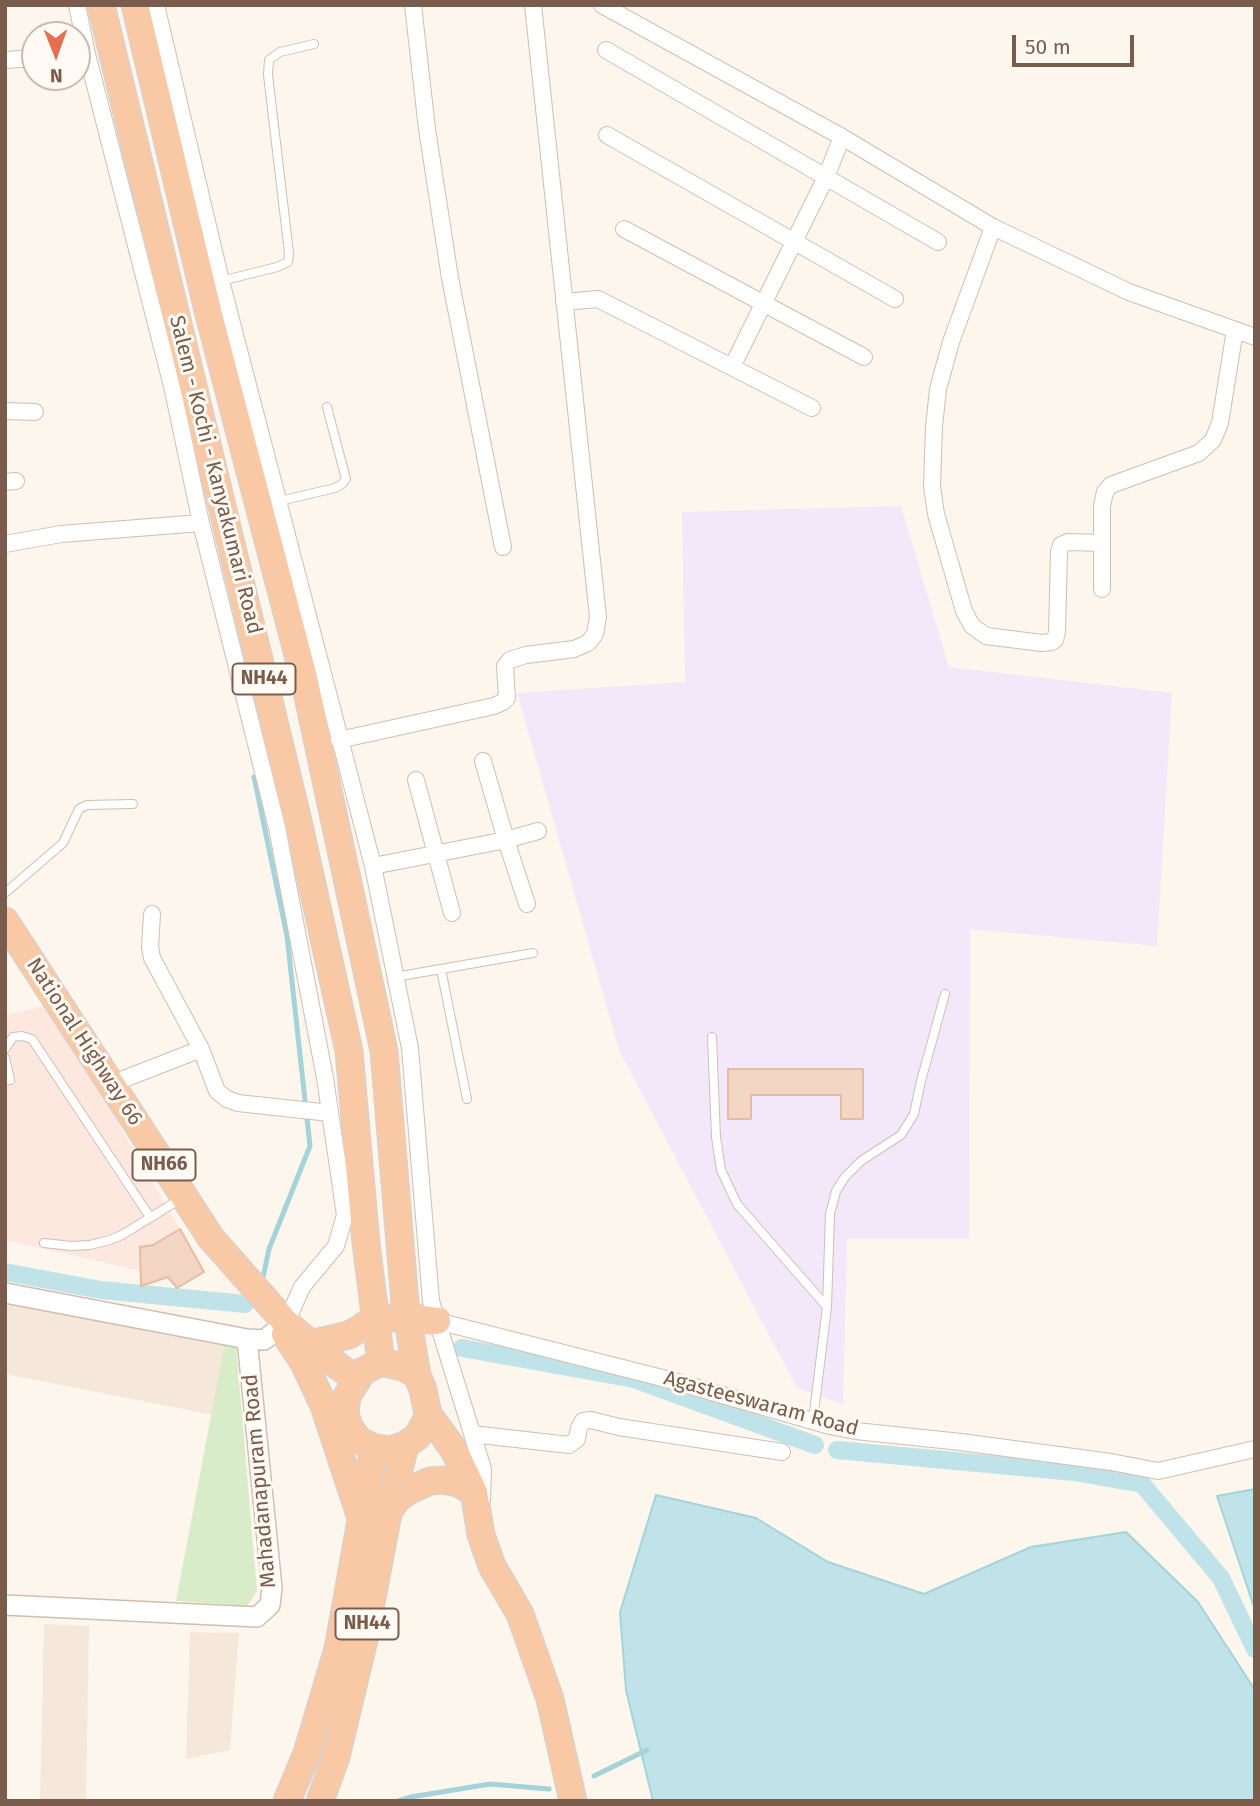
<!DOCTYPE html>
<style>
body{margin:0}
#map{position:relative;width:1260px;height:1806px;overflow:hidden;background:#fdf6ec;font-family:"Fira Sans",sans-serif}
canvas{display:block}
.frame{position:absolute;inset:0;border:7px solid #7a5c4d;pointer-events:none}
.north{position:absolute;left:21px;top:21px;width:70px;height:70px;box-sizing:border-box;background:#fffaf3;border:2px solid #cabbb1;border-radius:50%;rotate:179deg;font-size:19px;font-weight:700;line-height:28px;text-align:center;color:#7a5c4d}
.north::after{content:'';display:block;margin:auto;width:24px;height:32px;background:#e76f51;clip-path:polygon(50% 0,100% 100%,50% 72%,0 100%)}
.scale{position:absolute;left:1012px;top:35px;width:122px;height:32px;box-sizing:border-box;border:4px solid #7a5c4d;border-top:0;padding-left:9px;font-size:21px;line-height:24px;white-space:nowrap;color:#7a5c4d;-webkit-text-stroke:5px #fffaf3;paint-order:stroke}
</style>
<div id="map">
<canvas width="1260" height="1806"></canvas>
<div class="frame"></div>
<div class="north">N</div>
<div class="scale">50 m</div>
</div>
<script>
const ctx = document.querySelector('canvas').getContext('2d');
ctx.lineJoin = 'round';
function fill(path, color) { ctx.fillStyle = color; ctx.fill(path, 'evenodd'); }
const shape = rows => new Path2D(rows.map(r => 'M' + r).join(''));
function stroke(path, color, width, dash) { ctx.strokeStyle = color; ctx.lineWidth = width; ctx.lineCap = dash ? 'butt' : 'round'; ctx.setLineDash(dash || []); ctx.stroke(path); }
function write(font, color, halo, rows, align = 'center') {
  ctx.font = font + ' "Fira Sans",sans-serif'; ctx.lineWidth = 6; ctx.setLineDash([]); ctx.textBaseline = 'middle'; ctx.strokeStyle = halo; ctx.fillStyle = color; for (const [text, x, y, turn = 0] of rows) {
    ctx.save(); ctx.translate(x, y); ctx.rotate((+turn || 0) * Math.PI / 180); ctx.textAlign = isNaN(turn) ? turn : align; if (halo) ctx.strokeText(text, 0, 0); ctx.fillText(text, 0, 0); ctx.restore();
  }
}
fill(shape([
 [5,1296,225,1342,214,1415,5,1374],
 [44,1624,89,1626,86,1801,40,1801],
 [190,1632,239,1633,230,1750,186,1759]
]), '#f5e8da');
fill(shape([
 [49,1005,180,1229,153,1245,168,1277,5,1240,5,1015]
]), '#fde8e0');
fill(shape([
 [901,506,949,667,1172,693,1157,946,970,929,969,1239,847,1239,843,1404,797,1388,619,1050,517,693,685,682,682,512]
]), '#f3e8fa');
fill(shape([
 [225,1342,236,1346,257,1591,247,1606,176,1601]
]), '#d8ecc9');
const water = shape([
 [1255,1489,1255,1610,1217,1496,1255,1489],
 [656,1495,756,1518,828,1562,924,1594,1031,1547,1126,1532,1198,1602,1255,1690,1255,1801,653,1801,626,1690,620,1612,656,1495]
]);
fill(water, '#bfe3e8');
stroke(water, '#a5d3da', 2);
stroke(shape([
 [254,777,287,936,310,1146,269,1249,262,1282],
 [594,1776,647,1750],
 [398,1801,411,1797,490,1784,549,1789]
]), '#a5d3da', 5);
stroke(shape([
 [5,1272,101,1290,245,1304],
 [462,1348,634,1379,815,1445],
 [837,1450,1074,1472,1142,1484,1221,1578,1255,1649]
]), '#bfe3e8', 18);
const building = shape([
 [728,1069,863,1069,863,1119,841,1119,841,1095,751,1095,751,1119,728,1119,728,1069],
 [180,1229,204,1272,177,1288,168,1277,141,1286,140,1247,153,1245,180,1229]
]);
fill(building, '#f3d5c3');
stroke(building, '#e6bba3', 2);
const service = shape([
 [221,281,277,267,288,262,289,253,268,75,269,60,280,52,314,44],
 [280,501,335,488,342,484,346,479,327,407],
 [5,893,63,843,79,809,87,805,133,804],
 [441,969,467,1099],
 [395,977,533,953],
 [712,1037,716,1137,721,1170,737,1204,827,1307],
 [5,1049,13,1037,22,1036,32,1039,150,1217],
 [5,1058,10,1080],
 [44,1243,71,1246,90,1245,110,1240,122,1235,182,1198],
 [813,1420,827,1307,830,1214,836,1191,845,1177,861,1161,901,1135,914,1114,921,1081,945,994]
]);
const minor = shape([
 [77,5,87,54,172,386,201,523,277,828,325,1078,345,1215,336,1246,302,1287,286,1323],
 [156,5,221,281,373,866,410,1048,431,1301,483,1469,482,1500],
 [413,5,427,129,450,278,503,547],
 [602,5,842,137,993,227,1129,292,1255,337],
 [606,50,938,242],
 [5,60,35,58],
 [607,135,895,299],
 [993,227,951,342,938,389,934,427,932,486,936,514,964,611,972,626,986,636,1042,643,1051,642,1055,640,1057,632,1059,552,1061,545,1068,542,1102,543],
 [624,229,864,357],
 [564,302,598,299,812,408],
 [732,367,826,177,842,137],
 [5,411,35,412],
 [5,482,16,481],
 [5,544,61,534,201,523],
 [1102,589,1102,506,1105,492,1111,485,1199,453,1213,440,1220,423,1235,330],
 [339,740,494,706,503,702,507,698,505,666,510,660,526,655,574,649,588,643,595,634,598,617,533,5],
 [483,761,506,840,527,904],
 [416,780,452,913],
 [373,866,506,840,538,831],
 [152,914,150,947,152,958,201,1049],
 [111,1084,201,1049,217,1091,227,1099,238,1103,330,1113],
 [437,1321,674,1381,830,1426,856,1431,961,1442,1111,1462,1158,1471,1255,1449],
 [472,1434,569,1445,577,1439,579,1428,583,1421,591,1420,619,1427,782,1452]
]);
const tertiary = shape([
 [5,1293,247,1339,264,1340,286,1323],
 [5,1605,257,1617,270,1605,272,1588,247,1339]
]);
const trunk = shape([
 [101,5,298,821,349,1051,366,1243,381,1362],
 [135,5,209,315,304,678,384,1051,405,1303,417,1375,423,1390,428,1414,426,1421,417,1437,405,1445,390,1450,374,1448,359,1440,349,1427,345,1413,347,1396,363,1371,381,1362,403,1367,417,1375],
 [5,921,211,1238,286,1323,326,1357,357,1380],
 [285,1334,304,1363,324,1406,360,1515],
 [310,1344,349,1335,375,1319,407,1317,437,1321],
 [428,1414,454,1450,474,1492,481,1535,492,1566,520,1614,550,1699,573,1801],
 [388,1512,398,1498,410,1490,430,1481,443,1480,458,1483,474,1492],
 [287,1801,307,1753,338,1649,374,1448],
 [320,1801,336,1757,364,1640,387,1519,405,1445]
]);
stroke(service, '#d1beb0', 10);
stroke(minor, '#d1beb0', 18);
stroke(tertiary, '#d1beb0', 22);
stroke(trunk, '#dad1cd', 29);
stroke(service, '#fff', 8);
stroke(minor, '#fff', 16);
stroke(tertiary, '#fff', 19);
stroke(trunk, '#f9c8a4', 26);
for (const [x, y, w] of [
 [264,679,63],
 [164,1165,63],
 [367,1624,63]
]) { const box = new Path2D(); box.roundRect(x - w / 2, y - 15.5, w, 31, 5); ctx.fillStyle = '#fffaf3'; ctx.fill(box); stroke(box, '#7a5c4d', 2); }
write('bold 19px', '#7a5c4d', null, [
 ["NH44",264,679],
 ["NH66",164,1165],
 ["NH44",367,1624]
]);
write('21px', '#7a5c4d', '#fffaf3', [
 ["Salem - Kochi - Kanyakumari Road",215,475,76],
 ["National Highway 66",84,1042,57],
 ["Agasteeswaram Road",761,1404,15],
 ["Mahadanapuram Road",260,1481,-95]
]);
</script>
